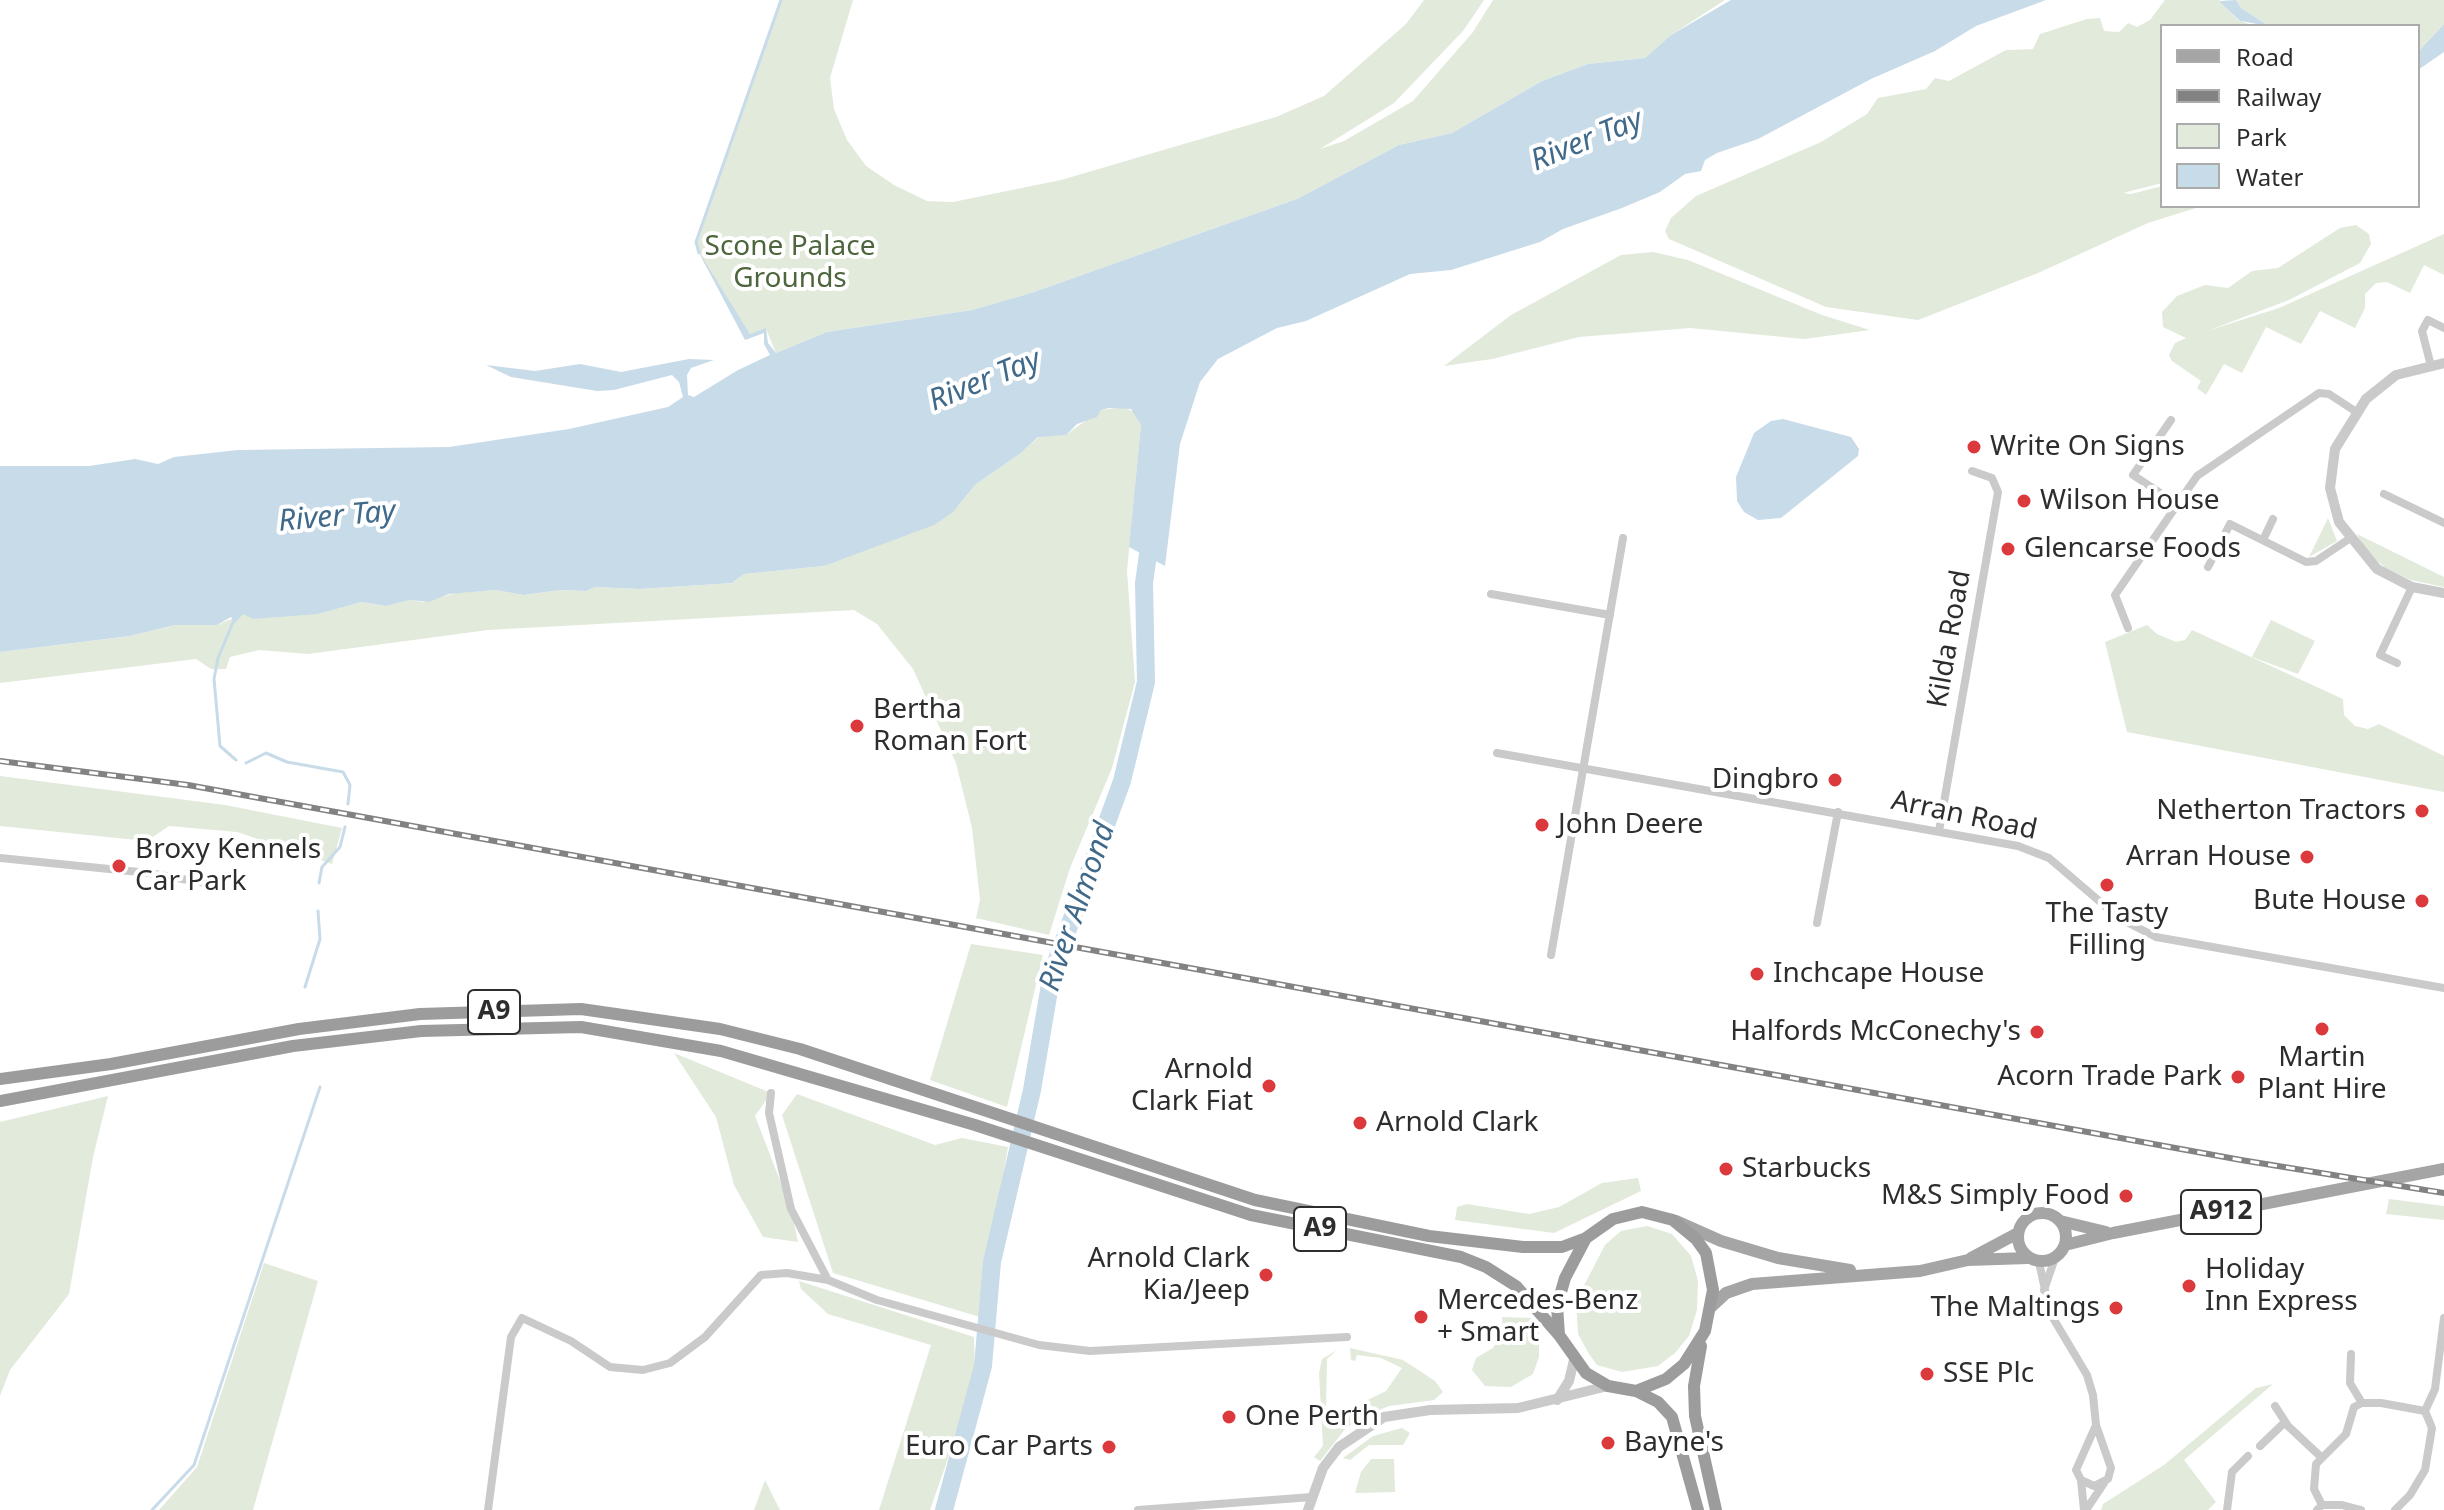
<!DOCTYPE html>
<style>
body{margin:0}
#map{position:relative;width:2444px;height:1510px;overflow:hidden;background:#fff;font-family:"Noto Sans",sans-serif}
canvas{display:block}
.legend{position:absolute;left:2160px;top:24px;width:260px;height:184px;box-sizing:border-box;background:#fff;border:2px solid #ababab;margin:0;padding:10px 14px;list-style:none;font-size:24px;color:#2d2d2d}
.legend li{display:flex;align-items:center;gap:16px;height:40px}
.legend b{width:40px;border:2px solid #ababab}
</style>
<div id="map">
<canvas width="2444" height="1510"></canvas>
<ul class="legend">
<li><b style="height:10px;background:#a5a5a5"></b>Road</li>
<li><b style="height:10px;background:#828282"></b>Railway</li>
<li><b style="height:22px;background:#e2eadb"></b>Park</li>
<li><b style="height:22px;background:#c8dbe9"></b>Water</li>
</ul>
</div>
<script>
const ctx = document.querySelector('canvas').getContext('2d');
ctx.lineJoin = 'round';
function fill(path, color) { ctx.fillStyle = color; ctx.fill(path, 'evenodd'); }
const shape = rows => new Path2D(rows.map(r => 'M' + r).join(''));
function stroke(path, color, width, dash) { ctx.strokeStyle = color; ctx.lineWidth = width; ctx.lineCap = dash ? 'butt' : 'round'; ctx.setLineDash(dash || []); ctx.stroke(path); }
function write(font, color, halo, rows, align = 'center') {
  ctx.font = font + ' "Noto Sans",sans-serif'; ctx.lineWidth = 8; ctx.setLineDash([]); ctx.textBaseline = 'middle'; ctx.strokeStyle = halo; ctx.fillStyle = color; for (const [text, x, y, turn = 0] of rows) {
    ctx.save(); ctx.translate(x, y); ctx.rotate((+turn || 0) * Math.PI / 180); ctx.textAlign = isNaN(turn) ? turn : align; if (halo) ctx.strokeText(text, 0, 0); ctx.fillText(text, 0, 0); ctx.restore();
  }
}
fill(shape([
 [780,0,853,0,830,78,834,109,847,140,866,166,894,185,927,201,953,202,1061,180,1276,117,1324,96,1406,24,1424,0,1484,0,1463,31,1394,103,1320,149,1344,141,1413,101,1473,32,1493,0,1725,0,1671,35,1645,58,1588,64,1542,81,1452,133,1399,145,1297,199,1031,293,972,310,827,332,776,353,766,329,750,334,704,263,696,242],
 [2165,0,2219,0,2238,20,2254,26,2162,26,2162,183,2123,193,2131,194,2162,186,2162,206,2202,206,2148,223,2038,273,1918,320,1826,307,1669,239,1665,231,1671,218,1696,196,1821,142,1867,114,1878,98,1926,89,1935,78,1949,81,2006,50,2033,49,2040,34,2087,19,2100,18,2104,31,2119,32,2128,23,2137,27,2150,20],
 [2236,0,2444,0,2444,24,2418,52,2418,26,2269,26,2241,8],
 [2356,225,2369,234,2371,244,2360,263,2289,300,2207,331,2279,308,2444,234,2444,275,2424,265,2410,293,2387,282,2376,283,2365,294,2365,308,2355,328,2320,311,2301,344,2266,327,2242,373,2224,364,2206,395,2197,388,2201,381,2172,361,2169,355,2175,343,2186,338,2163,327,2162,312,2177,296,2205,285,2228,288,2252,271,2278,268,2340,228],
 [1653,252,1688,260,1822,315,1870,330,1804,339,1690,328,1579,337,1492,359,1444,366,1511,315,1621,255],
 [1123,407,1134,412,1141,425,1127,571,1135,682,1112,768,1070,868,1049,935,976,918,980,900,972,828,956,763,913,669,877,624,854,610,488,630,308,654,259,650,230,657,226,669,211,669,196,659,0,683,0,652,130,636,175,625,217,625,243,614,318,614,362,602,386,606,410,600,423,602,456,593,495,590,524,595,560,590,586,591,595,587,640,589,732,583,744,574,824,566,959,505,976,484,1021,453,1041,435,1067,434,1101,410],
 [2328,518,2337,541,2309,557],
 [2357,534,2444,577,2444,587,2411,580,2387,569,2365,551],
 [2271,620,2315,641,2298,674,2252,657],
 [2147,625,2157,634,2176,642,2185,640,2192,630,2343,699,2344,715,2355,726,2368,729,2379,724,2444,756,2444,792,2127,732,2105,642],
 [0,776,225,805,342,828,332,864,237,832,169,826,147,841,0,826],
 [971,944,1043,955,1007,1107,930,1080],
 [674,1053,771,1093,755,1116,791,1209,798,1242,763,1237,734,1185,716,1117],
 [797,1094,935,1145,962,1138,1008,1147,980,1317,833,1273,782,1115],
 [108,1096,93,1157,69,1294,10,1370,0,1396,0,1122],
 [1638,1178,1641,1191,1554,1233,1455,1220,1457,1207,1467,1204,1529,1214,1559,1207,1602,1183],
 [2389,1199,2444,1206,2444,1220,2386,1214],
 [1647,1226,1672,1234,1691,1256,1698,1281,1697,1310,1689,1336,1675,1353,1658,1366,1622,1372,1597,1365,1589,1354,1578,1334,1576,1301,1605,1245,1621,1231],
 [264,1263,318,1281,253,1510,159,1510,197,1467],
 [799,1281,974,1337,975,1375,971,1392,930,1510,879,1510,931,1345,828,1314,801,1289],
 [1502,1317,1531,1318,1539,1332,1539,1357,1533,1374,1511,1387,1485,1386,1472,1370,1476,1358,1493,1348,1503,1331],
 [1350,1348,1403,1360,1435,1381,1443,1392,1434,1400,1389,1406,1365,1416,1346,1428,1320,1461,1314,1457,1323,1446,1319,1373,1322,1359,1337,1350,1327,1359,1326,1410,1353,1407,1386,1391,1402,1368,1381,1358,1357,1355,1355,1361,1351,1360],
 [2273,1384,2184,1460,2216,1502,2208,1510,2101,1510,2103,1504,2164,1465,2256,1388],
 [1402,1428,1410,1433,1403,1445,1369,1445,1350,1460,1343,1458,1373,1436],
 [1371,1459,1394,1459,1395,1492,1355,1493,1361,1472],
 [765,1480,780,1510,754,1510]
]), '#e2eadb');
fill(shape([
 [1731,0,2046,0,1976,26,1935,51,1871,79,1758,139,1717,153,1705,160,1701,171,1685,174,1660,192,1622,208,1563,229,1540,242,1451,270,1410,274,1306,321,1277,328,1218,359,1200,382,1180,444,1165,566,1129,547,1141,425,1131,409,1109,408,1101,410,1097,417,1077,424,1066,435,1038,437,1021,453,976,484,953,512,934,525,824,566,744,574,732,583,640,589,595,587,586,591,560,590,524,595,495,590,449,594,429,602,410,600,386,606,362,602,318,614,253,619,243,614,235,623,231,617,217,625,175,625,130,636,0,652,0,466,89,466,135,459,158,464,174,457,238,450,449,447,569,429,668,407,683,397,679,382,672,375,614,390,597,391,511,377,486,365,535,371,580,364,621,372,689,359,714,360,691,368,687,375,688,395,694,397,738,370,770,355,764,344,764,333,745,340,697,249,750,334,766,328,768,343,776,353,827,332,972,310,1031,293,1297,199,1399,145,1452,133,1542,81,1588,64,1645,58,1671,35],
 [2236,0,2241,8,2269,26,2240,21,2219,1],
 [2444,24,2444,52,2418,70,2418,52],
 [1783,419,1851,437,1859,449,1858,456,1781,518,1758,520,1744,512,1737,501,1736,477,1754,433,1771,421]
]), '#c8dbe9');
stroke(shape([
 [699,253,696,242,781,0],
 [234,620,218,658,214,679,220,746,236,760],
 [246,763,266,753,287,762,343,772,350,785,348,804],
 [319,883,322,867,340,847,345,827],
 [305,987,320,939,318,911],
 [152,1510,194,1465,320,1087]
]), '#c8dbe9', 3);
stroke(shape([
 [944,1510,983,1366,992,1262,1032,1090,1052,973,1122,781,1146,682,1144,583,1151,533]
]), '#c8dbe9', 18);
stroke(shape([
 [2431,366,2422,331,2428,320,2444,328],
 [2171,420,2133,475,2177,504],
 [2384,494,2444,523],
 [2263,540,2273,519],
 [2208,567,2230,524,2306,562,2316,561,2349,539],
 [1491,594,1610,615],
 [2128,628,2115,595,2197,476,2319,393,2329,394,2355,411],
 [2397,663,2380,655,2412,587],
 [1497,753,2018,846,2049,858,2119,918,2156,937,2444,988],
 [1939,831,1998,492,1992,478,1972,471],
 [0,858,149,873,216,885],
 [1817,923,1838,812],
 [1551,955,1623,538],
 [771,1093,769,1113,791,1209,828,1280,877,1300,1039,1345,1090,1351,1347,1337],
 [2039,1262,2050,1313,2087,1375,2093,1395,2096,1425,2111,1468,2108,1479,2094,1486,2081,1480,2076,1470,2096,1425],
 [2044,1290,2055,1258],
 [2351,1354,2350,1383,2362,1403],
 [2275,1406,2288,1426,2320,1456],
 [2425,1411,2435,1389,2444,1318],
 [2260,1446,2285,1422],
 [2081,1480,2084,1510],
 [2322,1505,2314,1489,2316,1464,2346,1434,2354,1407,2362,1403,2381,1403,2425,1411],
 [488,1510,511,1337,522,1318,571,1341,610,1367,643,1370,670,1363,705,1337,761,1275,787,1273,828,1280],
 [1138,1510,1312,1497],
 [2086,1510,2104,1483],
 [2227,1510,2232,1472,2248,1456],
 [2317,1510,2322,1505,2342,1505,2361,1510],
 [2395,1510,2410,1495,2425,1470,2432,1428,2425,1411]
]), '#cacaca', 8);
stroke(shape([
 [2444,363,2396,375,2366,399,2335,449,2330,488,2339,522,2377,569,2412,587,2444,593],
 [1557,1400,1569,1381,1574,1360],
 [1308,1510,1323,1468,1339,1447,1384,1417,1430,1410,1518,1408,1608,1386]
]), '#cacaca', 10);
stroke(shape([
 '2018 1237a24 24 0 1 1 48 0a24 24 0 1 1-48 0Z',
 [1676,1221,1721,1241,1778,1258,1850,1270],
 [2060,1221,2106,1232],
 [2065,1245,2113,1233,2444,1169],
 [1971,1258,2018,1233],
 [1712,1306,1726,1293,1752,1284,1920,1271,1968,1260,2028,1258]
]), '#a5a5a5', 12);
stroke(shape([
 [0,1079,111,1064,299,1029,420,1014,581,1009,720,1029,800,1049,1255,1200,1429,1236,1523,1247,1562,1247,1586,1238],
 [0,1101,293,1046,421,1031,581,1027,721,1051,975,1125,1251,1215,1461,1257,1486,1267,1516,1286,1559,1335],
 [1642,1212,1673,1220,1696,1239,1706,1253,1713,1290,1705,1331,1684,1364,1666,1379,1636,1391,1608,1386,1586,1373,1559,1335,1557,1306,1565,1278,1586,1238,1613,1219,1642,1212],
 [1701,1346,1694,1386,1695,1416,1716,1510],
 [1636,1391,1658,1402,1672,1417,1698,1510]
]), '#9c9c9c', 12);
const rail = shape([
 [0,761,188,785,2241,1160,2444,1193]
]);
stroke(rail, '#828282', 6);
stroke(rail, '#fff', 3, [9]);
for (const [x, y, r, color] of [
 [1974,447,8,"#db393c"],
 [2024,501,8,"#db393c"],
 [2008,549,8,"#db393c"],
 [857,726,8,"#db393c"],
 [1835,780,8,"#db393c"],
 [2422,811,8,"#db393c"],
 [1542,825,8,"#db393c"],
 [2307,857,8,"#db393c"],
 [119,866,8,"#db393c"],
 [2107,885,8,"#db393c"],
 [2422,901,8,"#db393c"],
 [1757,974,8,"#db393c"],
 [2322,1029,8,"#db393c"],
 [2037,1032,8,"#db393c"],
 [2238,1077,8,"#db393c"],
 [1269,1086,8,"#db393c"],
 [1360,1123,8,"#db393c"],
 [1726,1169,8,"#db393c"],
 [2126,1196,8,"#db393c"],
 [1266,1275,8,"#db393c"],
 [2189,1286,8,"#db393c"],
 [2116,1308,8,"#db393c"],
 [1421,1317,8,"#db393c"],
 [1927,1374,8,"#db393c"],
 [1229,1417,8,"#db393c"],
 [1608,1443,8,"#db393c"],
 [1109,1447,8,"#db393c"]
]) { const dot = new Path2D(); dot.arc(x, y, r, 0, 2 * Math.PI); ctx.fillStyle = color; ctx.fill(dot); stroke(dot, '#fff', 3); }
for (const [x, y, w] of [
 [494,1012,52],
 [2221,1212,80],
 [1320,1229,52]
]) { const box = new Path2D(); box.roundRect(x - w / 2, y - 22, w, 44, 6); ctx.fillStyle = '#fff'; ctx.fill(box); stroke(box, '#2d2d2d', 2); }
write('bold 26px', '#2d2d2d', null, [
 ["A9",494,1012],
 ["A912",2221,1212],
 ["A9",1320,1229]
]);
write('28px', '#4e663d', '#fff', [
 ["Scone Palace",790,247],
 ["Grounds",790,279]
]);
write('28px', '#2d2d2d', '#fff', [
 ["Write On Signs",1990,447],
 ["Wilson House",2040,501],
 ["Glencarse Foods",2024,549],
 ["Bertha",873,710],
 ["Roman Fort",873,742],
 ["Dingbro",1819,780,"right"],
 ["Netherton Tractors",2406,811,"right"],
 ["John Deere",1558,825],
 ["Broxy Kennels",135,850],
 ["Car Park",135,882],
 ["Arran House",2291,857,"right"],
 ["Bute House",2406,901,"right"],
 ["The Tasty",2107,914,"center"],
 ["Filling",2107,946,"center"],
 ["Inchcape House",1773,974],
 ["Halfords McConechy's",2021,1032,"right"],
 ["Martin",2322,1058,"center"],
 ["Plant Hire",2322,1090,"center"],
 ["Arnold",1253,1070,"right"],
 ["Clark Fiat",1253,1102,"right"],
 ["Acorn Trade Park",2222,1077,"right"],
 ["Arnold Clark",1376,1123],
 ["Starbucks",1742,1169],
 ["M&S Simply Food",2110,1196,"right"],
 ["Arnold Clark",1250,1259,"right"],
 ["Kia/Jeep",1250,1291,"right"],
 ["Holiday",2205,1270],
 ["Inn Express",2205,1302],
 ["Mercedes-Benz",1437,1301],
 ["+ Smart",1437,1333],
 ["The Maltings",2100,1308,"right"],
 ["SSE Plc",1943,1374],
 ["One Perth",1245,1417],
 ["Bayne's",1624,1443],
 ["Euro Car Parts",1093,1447,"right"]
], 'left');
write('28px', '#2d2d2d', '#fff', [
 ["Kilda Road",1950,639,-80],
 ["Arran Road",1964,816,12]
]);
write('italic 30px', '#40698a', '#fff', [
 ["River Tay",1587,141,-22],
 ["River Tay",985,381,-22],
 ["River Tay",337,517,-5],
 ["River Almond",1078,907,-71]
]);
</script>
